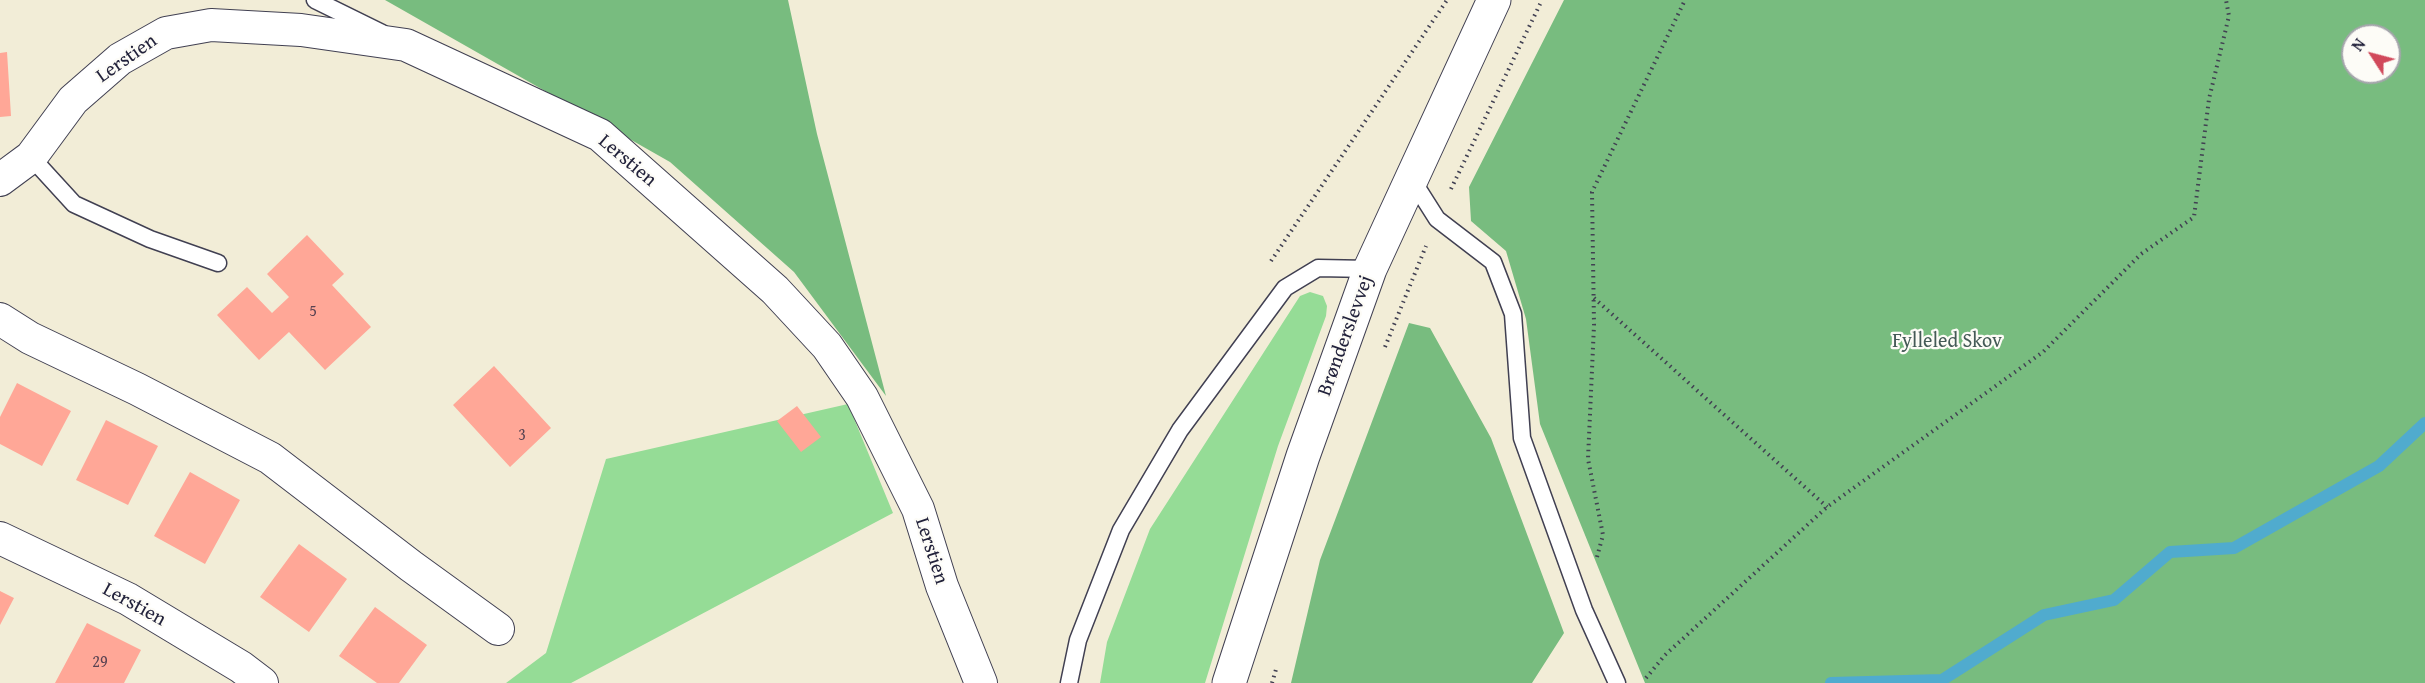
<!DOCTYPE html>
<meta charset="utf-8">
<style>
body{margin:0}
#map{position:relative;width:2425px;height:683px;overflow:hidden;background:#f2edd7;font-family:"Gentium Book Plus",serif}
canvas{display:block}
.north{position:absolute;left:2341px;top:24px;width:60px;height:60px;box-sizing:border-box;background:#fdfcf7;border:2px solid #a5a5ac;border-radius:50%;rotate:306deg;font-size:16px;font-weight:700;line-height:24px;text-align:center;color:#22223b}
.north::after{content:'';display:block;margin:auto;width:21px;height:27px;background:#d1495b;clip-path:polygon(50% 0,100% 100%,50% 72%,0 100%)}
</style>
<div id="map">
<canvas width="2425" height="683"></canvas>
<div class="north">N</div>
</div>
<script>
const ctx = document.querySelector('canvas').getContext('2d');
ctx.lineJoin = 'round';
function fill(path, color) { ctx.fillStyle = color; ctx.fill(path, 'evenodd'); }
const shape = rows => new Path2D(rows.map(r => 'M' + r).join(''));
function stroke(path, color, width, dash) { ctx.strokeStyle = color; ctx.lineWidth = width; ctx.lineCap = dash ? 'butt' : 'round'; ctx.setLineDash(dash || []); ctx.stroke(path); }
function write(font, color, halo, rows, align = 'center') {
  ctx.font = font + ' "Gentium Book Plus",serif'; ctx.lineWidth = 4.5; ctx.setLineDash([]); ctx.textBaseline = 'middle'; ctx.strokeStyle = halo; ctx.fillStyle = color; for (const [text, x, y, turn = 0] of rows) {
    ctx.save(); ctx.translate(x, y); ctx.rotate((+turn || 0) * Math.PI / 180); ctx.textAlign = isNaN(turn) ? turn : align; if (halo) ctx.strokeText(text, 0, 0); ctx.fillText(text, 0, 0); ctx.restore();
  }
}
fill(shape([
 [1310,292,1323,296,1327,306,1326,316,1278,446,1205,683,1100,683,1107,642,1150,529,1300,296],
 [848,404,893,513,571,683,506,683,546,653,606,459]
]), '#95dc96');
fill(shape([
 [385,0,788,0,817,134,886,396,794,272,670,162],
 [1564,0,2425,0,2425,683,1645,683,1540,424,1526,319,1506,251,1471,221,1469,187],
 [2353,36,2389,36,2389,72,2353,72],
 [1409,323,1430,328,1491,438,1564,633,1532,683,1291,683,1320,560]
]), '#78bc7f');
stroke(shape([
 [1831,683,1942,680,2044,615,2114,600,2170,552,2234,548,2379,466,2425,423]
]), '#50abce', 12);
fill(shape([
 [7,52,11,116,0,117,0,53],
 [307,235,344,274,332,285,371,327,325,370,289,332,259,360,217,315,247,287,272,313,289,297,267,274],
 [494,366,551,428,510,467,453,405],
 [17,383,71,411,42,466,0,444,0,417],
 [797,406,821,437,801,452,777,421],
 [106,420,158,446,128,505,76,480],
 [190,472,240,500,205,564,154,536],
 [299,544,347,579,309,632,260,597],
 [0,591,14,598,0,625],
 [375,607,427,645,399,683,377,683,339,656],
 [87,623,141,650,124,683,55,683]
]), '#ffa797');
const service = shape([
 [315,0,382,33],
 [31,157,74,204,150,239,218,263],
 [1411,178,1437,219,1493,262,1513,314,1522,438,1584,610,1617,683],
 [1069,683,1078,640,1121,530,1180,430,1285,288,1318,268,1370,269]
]);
const minor = shape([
 [0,180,31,157,73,100,120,59,166,33,211,25,301,30,406,45,600,135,775,290,827,346,862,397,918,509,942,586,981,683],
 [0,319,30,338,137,389,270,458,411,566,498,629],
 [0,538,128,599,241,667,262,683]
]);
const secondary = shape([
 [1229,683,1303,456,1370,269,1494,0]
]);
stroke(service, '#414052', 19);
stroke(minor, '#414052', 34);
stroke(secondary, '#414052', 35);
stroke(shape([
 [1451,189,1542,0],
 [1271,261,1447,0],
 [1594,298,1827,507],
 [1385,347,1426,246],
 [1597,557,1603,535,1588,459,1594,325,1592,192,1685,0],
 [1646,678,1665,655,1827,507,2043,352,2141,254,2194,217,2209,99,2229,16,2226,0],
 [1272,683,1277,666]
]), '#414052', 4, [1.5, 4.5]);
stroke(service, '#fff', 16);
stroke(minor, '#fff', 32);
stroke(secondary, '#fff', 33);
write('16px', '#594352', null, [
 ["5",313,312],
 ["3",522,436],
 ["29",100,663]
]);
write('20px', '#22223b', '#fdfcf7', [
 ["Lerstien",127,59,-35],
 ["Lerstien",627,161,40],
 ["Brønderslevvej",1346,336,-70],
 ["Lerstien",931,551,72],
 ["Lerstien",134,605,29]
]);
write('20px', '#445a56', '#fdfcf7', [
 ["Fylleled Skov",1947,342]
]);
</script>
